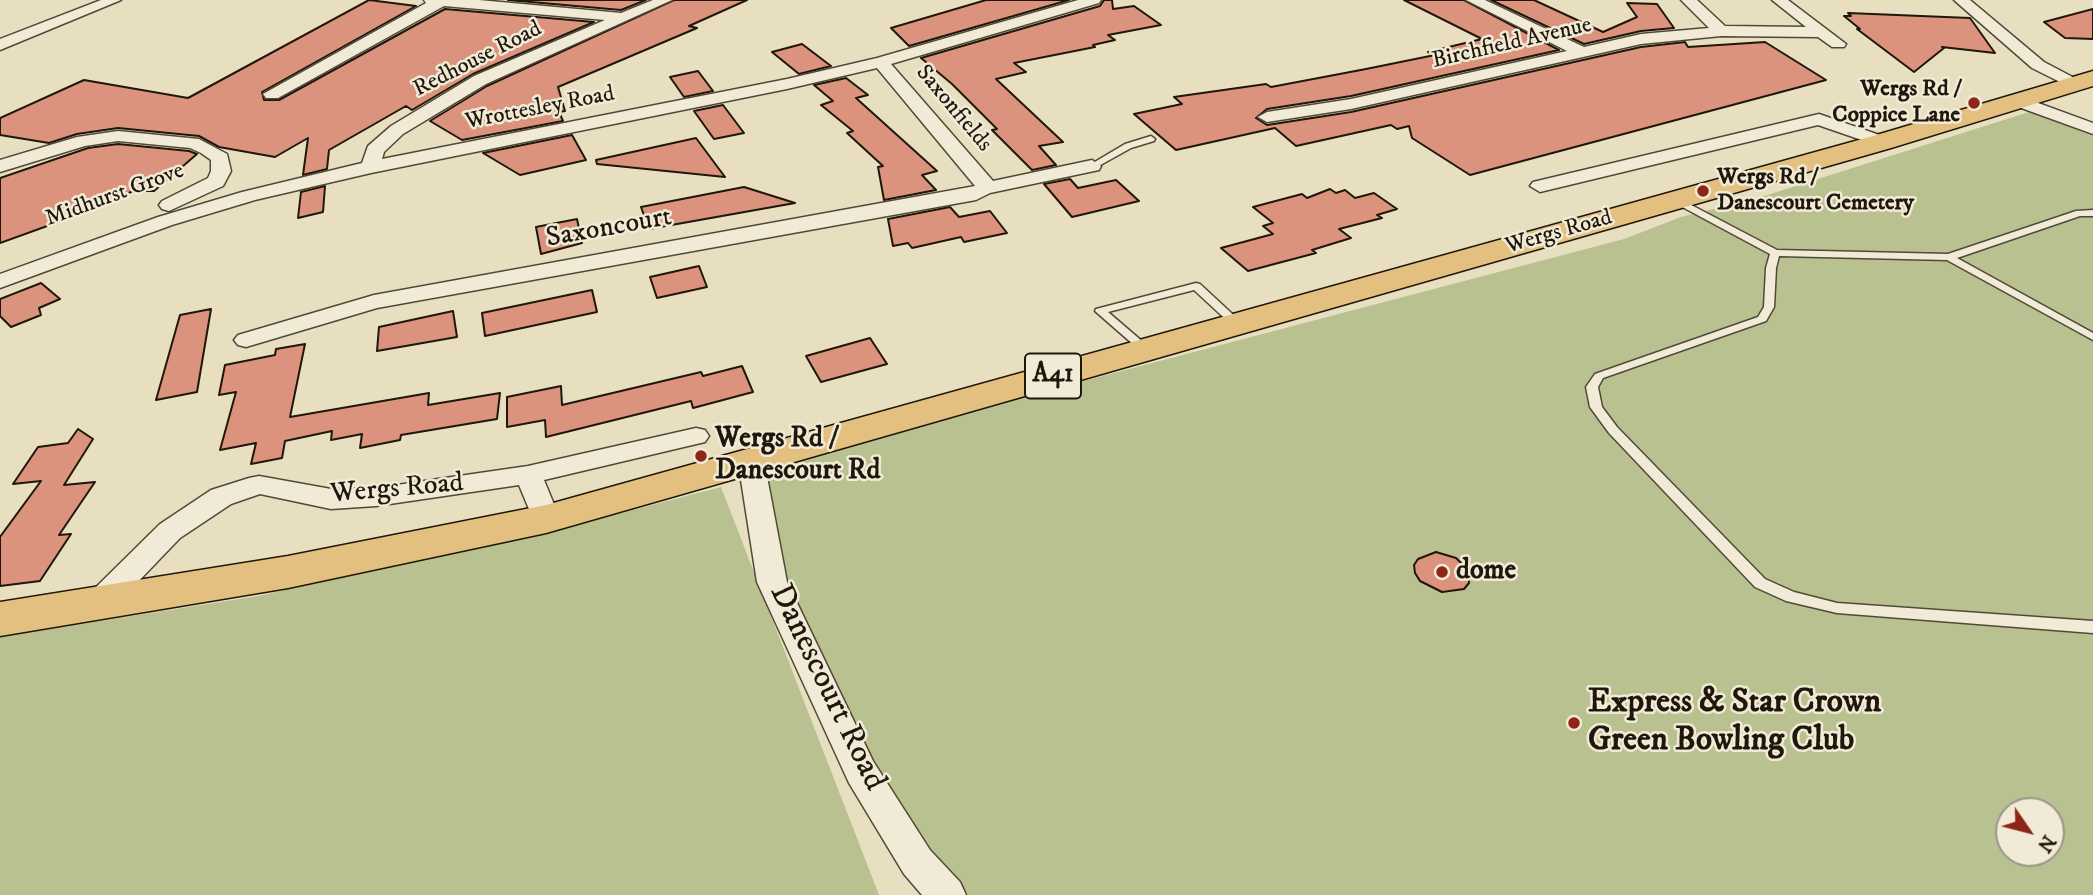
<!DOCTYPE html>
<style>
body{margin:0}
#map{position:relative;width:2093px;height:895px;overflow:hidden;background:#e8dfc0;font-family:"IM FELL DW Pica",serif}
canvas{display:block}
.north{position:absolute;left:1995px;top:797px;width:70px;height:70px;box-sizing:border-box;background:#f0ead6;border:2px solid #9c9685;border-radius:50%;rotate:125deg;font-size:19px;font-weight:700;line-height:28px;text-align:center;color:#1f170b}
.north::after{content:'';display:block;margin:auto;width:24px;height:32px;background:#8f2418;clip-path:polygon(50% 0,100% 100%,50% 72%,0 100%)}
</style>
<div id="map">
<canvas width="2093" height="895"></canvas>
<div class="north">N</div>
</div>
<script>
const ctx = document.querySelector('canvas').getContext('2d');
ctx.lineJoin = 'round';
function fill(path, color) { ctx.fillStyle = color; ctx.fill(path, 'evenodd'); }
const shape = rows => new Path2D(rows.map(r => 'M' + r).join(''));
function stroke(path, color, width, dash) { ctx.strokeStyle = color; ctx.lineWidth = width; ctx.lineCap = dash ? 'butt' : 'round'; ctx.setLineDash(dash || []); ctx.stroke(path); }
function write(font, color, halo, rows, align = 'center') {
  ctx.font = font + ' "IM FELL DW Pica",serif'; ctx.lineWidth = 5; ctx.setLineDash([]); ctx.textBaseline = 'middle'; ctx.strokeStyle = halo; ctx.fillStyle = color; for (const [text, x, y, turn = 0] of rows) {
    ctx.save(); ctx.translate(x, y); ctx.rotate((+turn || 0) * Math.PI / 180); ctx.textAlign = isNaN(turn) ? turn : align; if (halo) ctx.strokeText(text, 0, 0); ctx.fillText(text, 0, 0); ctx.restore();
  }
}
fill(shape([
 [2029,112,2093,136,2093,895,969,895,929,851,872,766,782,577,762,465,923,415,1019,398,1624,239,1681,217,1758,198],
 [2009,811,2051,811,2051,853,2009,853],
 [721,487,879,895,0,895,0,637,258,596,591,521]
]), '#b9c190');
const building = shape([
 [369,0,416,6,262,92,264,100,279,100,445,9,594,22,473,74,412,110,406,106,329,150,327,169,303,175,308,138,275,157,219,147,199,136,118,128,77,134,49,143,0,135,0,118,84,80,188,98,369,0],
 [508,0,646,0,621,10,508,0],
 [674,0,747,0,689,26,697,28,558,87,565,111,559,112,563,121,462,140,430,121,487,86,674,0],
 [986,0,1069,0,909,46,891,28,986,0],
 [1104,0,1112,0,1113,9,1134,6,1161,25,1108,35,1115,40,1093,45,1095,47,1014,63,1026,72,996,79,1063,142,1039,146,1056,165,1032,170,992,130,997,129,952,84,921,58,1100,6,1104,0],
 [1404,0,1464,0,1559,50,1351,96,1267,109,1256,118,1267,125,1351,112,1641,47,1685,42,1688,47,1765,42,1826,80,1470,175,1412,138,1409,126,1397,129,1391,125,1296,146,1275,128,1176,150,1134,114,1182,104,1174,97,1266,84,1271,87,1366,69,1435,55,1428,52,1482,39,1404,0],
 [1491,0,1534,0,1603,32,1637,17,1627,3,1657,4,1674,28,1641,31,1584,44,1491,0],
 [2093,9,2093,39,2065,38,2044,22,2093,9],
 [1848,13,1970,18,1995,53,1942,47,1944,48,1914,72,1857,29,1860,29,1844,16,1851,16,1848,13],
 [802,44,831,66,799,74,772,52,802,44],
 [698,71,713,91,684,97,670,77,698,71],
 [846,78,868,95,856,98,937,171,922,175,936,190,884,200,878,167,883,166,847,133,853,131,821,105,833,101,814,85,846,78],
 [723,105,744,133,714,139,694,111,723,105],
 [572,135,586,160,520,175,483,153,572,135],
 [696,138,725,177,597,164,596,160,696,138],
 [118,144,189,151,197,154,154,191,133,191,86,212,0,243,0,178,88,148,118,144],
 [1070,179,1078,188,1116,180,1139,201,1072,217,1044,184,1070,179],
 [325,186,323,212,298,218,301,192,325,186],
 [744,187,795,203,649,229,641,207,744,187],
 [1330,189,1336,193,1345,190,1355,198,1374,193,1397,209,1377,215,1382,218,1339,229,1351,238,1312,250,1316,253,1248,271,1221,248,1273,234,1263,226,1273,223,1253,207,1302,194,1307,198,1330,189],
 [950,207,959,217,990,211,1007,233,964,242,961,237,912,248,908,243,893,246,888,219,950,207],
 [577,219,582,243,541,254,536,227,577,219],
 [699,266,707,287,657,298,650,277,699,266],
 [41,283,60,299,39,308,41,315,11,327,0,316,0,299,41,283],
 [592,290,597,312,485,336,482,313,592,290],
 [211,309,197,392,156,400,180,315,211,309],
 [453,311,457,337,377,351,379,327,453,311],
 [870,338,887,364,821,382,806,356,870,338],
 [305,344,290,417,429,393,428,405,500,393,497,419,401,435,400,440,360,448,362,434,331,440,332,431,285,441,282,458,251,464,256,443,220,450,236,392,219,395,225,365,275,355,276,349,305,344],
 [742,366,753,392,693,408,691,401,546,437,545,420,507,427,507,397,561,386,562,405,701,372,703,376,742,366],
 [78,429,93,439,64,485,95,482,59,535,71,534,40,581,0,586,0,537,41,481,13,484,38,447,68,443,78,429],
 [1436,552,1456,558,1468,570,1469,583,1464,589,1442,592,1420,581,1415,573,1414,565,1418,559,1436,552]
]);
fill(building, '#db937d');
stroke(building, '#1f170b', 2);
const lane = shape([
 [1151,136,1155,139,1154,141,1131,148,1095,168,1088,166,1125,144,1151,136],
 [1676,197,1777,250,1948,254,2076,211,2093,210,2093,216,2080,216,1957,258,2093,333,2093,340,1947,260,1779,256,1776,268,1774,307,1766,321,1603,378,1598,387,1602,407,1617,427,1765,579,1794,592,1837,603,2093,621,2093,633,1837,613,1786,601,1755,587,1609,433,1590,407,1586,387,1595,374,1758,317,1764,307,1766,268,1770,254,1673,202,1671,200,1676,197],
 [1196,283,1200,284,1241,322,1242,324,1241,326,1233,326,1194,290,1108,312,1150,348,1152,350,1150,352,1146,353,1142,352,1095,311,1096,309,1196,283]
]);
const street = shape([
 [101,0,121,0,0,50,0,39,101,0],
 [424,0,479,0,621,13,653,0,672,0,486,84,403,134,384,152,382,159,787,79,877,58,1078,0,1101,0,1099,3,891,64,993,181,1092,160,1101,166,1099,170,990,193,976,200,377,308,246,347,238,345,234,340,238,335,374,295,975,186,877,68,787,89,371,173,255,200,172,225,0,288,0,274,158,217,242,192,362,163,368,146,391,126,474,76,605,20,444,6,278,98,266,98,263,94,426,3,424,0],
 [1466,0,1485,0,1584,47,1641,34,1709,28,1681,0,1697,0,1725,26,1806,27,1772,0,1788,0,1846,44,1844,47,1832,47,1818,37,1721,36,1641,44,1351,109,1267,122,1258,117,1267,112,1351,99,1567,51,1466,0],
 [1954,0,1970,0,2044,62,2084,83,2076,88,2070,87,2032,68,1954,0],
 [2019,96,2093,123,2093,134,2013,105,2010,101,2019,96],
 [1819,114,1888,138,1891,142,1882,147,1818,125,1540,192,1530,186,1533,182,1819,114],
 [118,131,199,139,227,154,231,171,223,186,169,211,162,209,159,205,162,201,208,178,211,171,211,160,201,153,190,148,118,141,85,146,0,172,0,160,77,137,118,131],
 [696,428,705,430,709,436,705,442,544,480,560,519,556,526,546,529,536,526,519,485,376,506,331,509,260,494,231,504,180,538,110,611,99,614,88,611,84,603,88,595,160,524,211,490,249,478,259,476,331,489,376,488,528,466,696,428],
 [751,452,760,455,764,461,787,582,873,761,930,850,960,882,966,895,922,895,904,874,849,783,757,582,738,461,742,455,751,452]
]);
const highway = shape([
 [2093,71,2093,86,1891,148,546,533,288,588,0,636,0,602,288,556,546,505,1873,136,2093,71]
]);
stroke(lane, '#514938', 3);
stroke(street, '#514938', 3);
stroke(highway, '#1f170b', 3);
fill(lane, '#f0ead6');
fill(street, '#f0ead6');
fill(highway, '#e4c080');
for (const [x, y, r, color] of [
 [1974,103,7,"#8f2418"],
 [1703,191,7,"#8f2418"],
 [701,456,7,"#8f2418"],
 [1442,572,7,"#8f2418"],
 [1574,723,7,"#8f2418"]
]) { const dot = new Path2D(); dot.arc(x, y, r, 0, 2 * Math.PI); ctx.fillStyle = color; ctx.fill(dot); stroke(dot, '#f0ead6', 2.5); }
write('23px', '#1f170b', '#f0ead6', [
 ["Birchfield Avenue",1512,44,-13],
 ["Redhouse Road",478,60,-27],
 ["Wrottesley Road",540,109,-11],
 ["Saxonfields",953,109,50],
 ["Midhurst Grove",115,196,-20],
 ["Wergs Road",1559,233,-16]
]);
write('bold 23px', '#1f170b', '#f0ead6', [
 ["Wergs Rd /",1960,90],
 ["Coppice Lane",1960,116],
 ["Wergs Rd /",1717,178,"left"],
 ["Danescourt Cemetery",1717,204,"left"]
], 'right');
for (const [x, y, w] of [
 [1053,376,56]
]) { const box = new Path2D(); box.roundRect(x - w / 2, y - 22.5, w, 45, 5); ctx.fillStyle = '#f0ead6'; ctx.fill(box); stroke(box, '#1f170b', 2); }
write('bold 26px', '#1f170b', null, [
 ["A41",1053,376]
]);
write('28px', '#1f170b', '#f0ead6', [
 ["Saxoncourt",609,229,-10],
 ["Wergs Road",397,490,-5]
]);
write('bold 28px', '#1f170b', '#f0ead6', [
 ["Wergs Rd /",715,440],
 ["Danescourt Rd",715,472],
 ["dome",1456,572]
], 'left');
write('33px', '#1f170b', '#f0ead6', [
 ["Danescourt Road",826,688,64]
]);
write('bold 33px', '#1f170b', '#f0ead6', [
 ["Express & Star Crown",1588,704],
 ["Green Bowling Club",1588,742]
], 'left');
</script>
